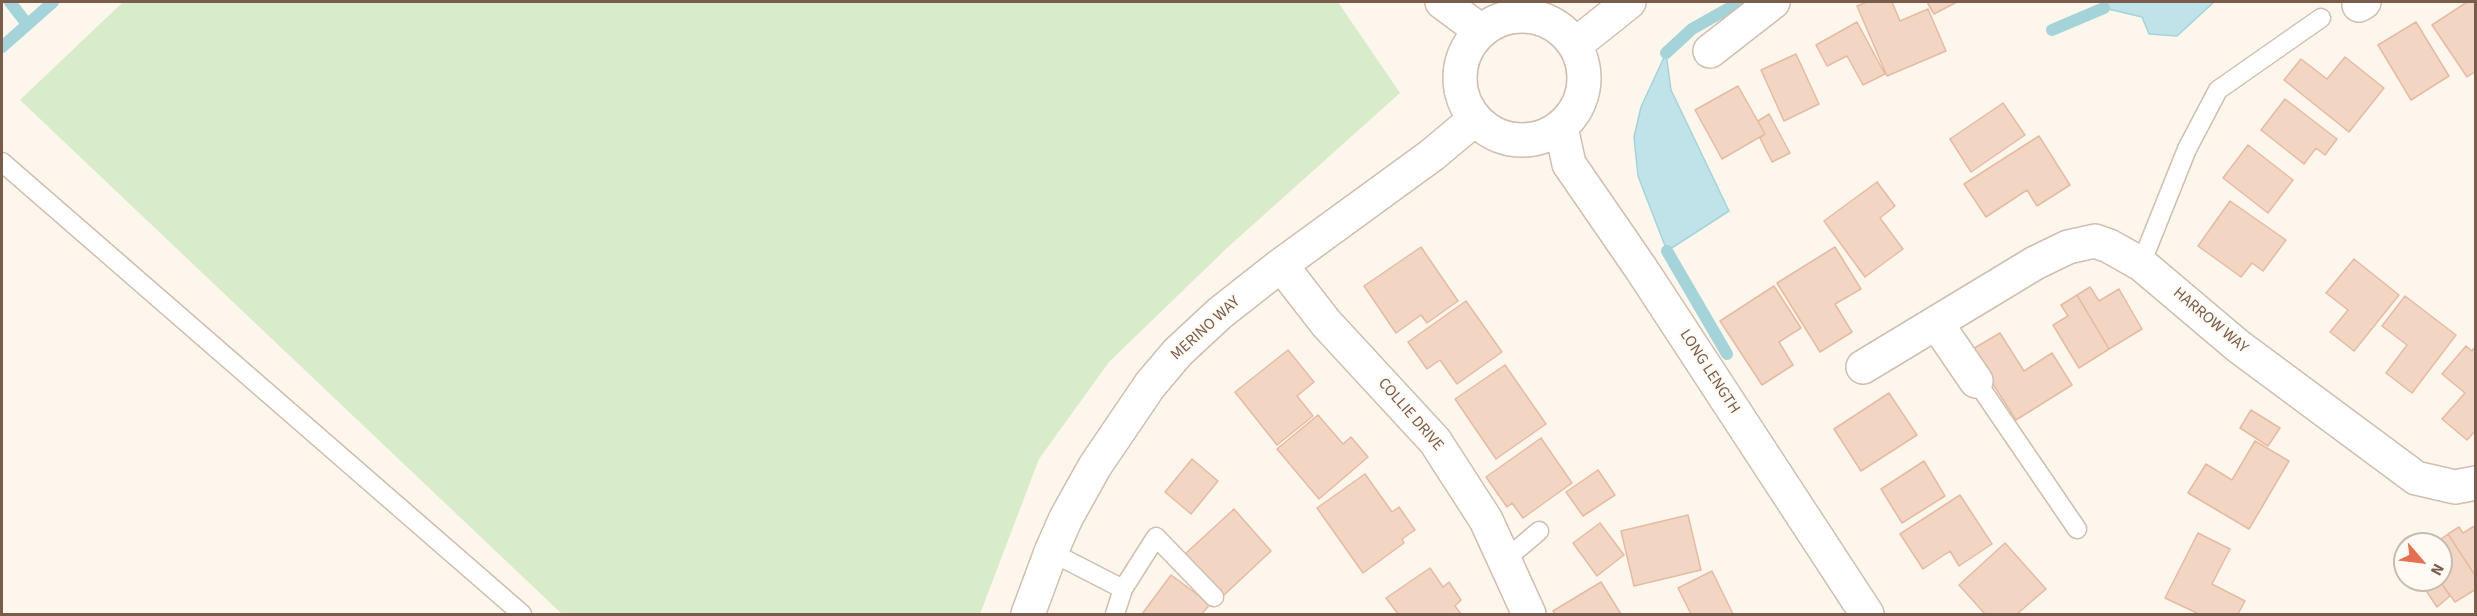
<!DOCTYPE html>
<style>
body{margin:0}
#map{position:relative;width:2477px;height:616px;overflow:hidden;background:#fdf6ec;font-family:"Source Sans 3",sans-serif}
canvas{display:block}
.frame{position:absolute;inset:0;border:3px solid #7a5c4d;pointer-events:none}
.north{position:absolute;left:2393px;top:532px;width:60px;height:60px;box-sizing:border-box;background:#fffaf3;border:2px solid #cabbb1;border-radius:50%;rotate:118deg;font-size:16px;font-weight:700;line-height:24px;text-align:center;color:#7a5c4d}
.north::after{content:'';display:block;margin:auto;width:21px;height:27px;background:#e76f51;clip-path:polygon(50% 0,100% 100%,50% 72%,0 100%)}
</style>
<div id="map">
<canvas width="2477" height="616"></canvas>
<div class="frame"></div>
<div class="north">N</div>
</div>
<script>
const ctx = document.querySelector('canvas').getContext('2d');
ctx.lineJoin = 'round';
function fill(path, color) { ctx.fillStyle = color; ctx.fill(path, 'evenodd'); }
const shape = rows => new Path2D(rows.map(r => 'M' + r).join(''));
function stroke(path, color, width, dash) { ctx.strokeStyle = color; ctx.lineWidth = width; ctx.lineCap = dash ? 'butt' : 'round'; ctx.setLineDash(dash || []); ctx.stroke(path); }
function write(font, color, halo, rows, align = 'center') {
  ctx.font = font + ' "Source Sans 3",sans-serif'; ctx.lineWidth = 4.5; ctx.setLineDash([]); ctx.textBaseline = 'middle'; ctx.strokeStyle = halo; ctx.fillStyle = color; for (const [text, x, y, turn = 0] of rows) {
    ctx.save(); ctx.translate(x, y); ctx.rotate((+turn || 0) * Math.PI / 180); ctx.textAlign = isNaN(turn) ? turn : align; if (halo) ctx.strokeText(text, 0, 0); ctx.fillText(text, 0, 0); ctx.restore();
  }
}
fill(shape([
 [123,2,1338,2,1400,93,1228,247,1109,362,1039,459,980,614,562,614,20,100]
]), '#d8ecc9');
const water = shape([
 [2107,2,2214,2,2177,36,2149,34,2142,17,2104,8,2107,2],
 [1666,53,1671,90,1729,211,1667,251,1638,176,1634,137,1641,107,1666,53]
]);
fill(water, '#bfe3e8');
stroke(water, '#a5d3da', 1.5);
stroke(shape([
 [10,2,27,24],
 [2052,30,2104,8],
 [2,47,53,2],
 [1666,53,1692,29,1740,2],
 [1667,251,1727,354]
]), '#a5d3da', 12);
const building = shape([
 [1867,2,1892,2,1900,21,1928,9,1946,51,1887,76,1857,6,1867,2],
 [1927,2,1957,2,1934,14,1927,2],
 [2467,2,2474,2,2476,4,2476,71,2467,77,2432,25,2467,2],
 [1857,22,1885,74,1863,85,1847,56,1827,66,1816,45,1857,22],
 [2416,22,2449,76,2411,100,2378,45,2416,22],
 [1796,54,1819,104,1784,121,1761,70,1796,54],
 [2345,57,2384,88,2349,132,2284,80,2301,59,2327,79,2345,57],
 [1738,86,1765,134,1722,159,1695,110,1738,86],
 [2285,99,2337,139,2325,155,2316,148,2304,164,2261,130,2285,99],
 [2003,103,2025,135,1971,172,1950,139,2003,103],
 [1769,114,1790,153,1772,162,1760,138,1765,134,1758,121,1769,114],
 [2039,136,2070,185,2037,206,2027,190,1986,217,1964,184,2039,136],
 [2248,145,2293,180,2268,213,2223,178,2248,145],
 [1877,182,1895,206,1880,218,1903,249,1865,277,1824,221,1877,182],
 [2230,201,2286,240,2263,271,2252,263,2241,277,2198,246,2230,201],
 [1421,247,1458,301,1427,323,1421,315,1396,333,1364,286,1421,247],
 [1835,247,1861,289,1835,304,1852,332,1820,352,1777,283,1835,247],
 [2354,259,2399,295,2354,351,2330,332,2348,310,2326,293,2354,259],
 [1774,286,1801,328,1779,342,1793,365,1762,385,1720,321,1774,286],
 [2090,287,2099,301,2119,289,2142,329,2109,349,2077,295,2090,287],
 [2077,295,2109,349,2079,368,2053,325,2068,316,2061,305,2077,295],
 [2405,296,2456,335,2412,393,2386,373,2407,345,2382,326,2405,296],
 [1466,301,1502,352,1457,384,1440,360,1427,369,1408,342,1466,301],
 [2000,333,2024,371,2052,353,2072,385,2016,420,1971,350,2000,333],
 [2466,346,2472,351,2476,346,2476,430,2467,440,2442,419,2465,393,2442,374,2466,346],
 [1288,350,1314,382,1297,396,1313,416,1277,445,1235,392,1288,350],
 [1505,365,1546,424,1496,459,1455,399,1505,365],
 [1889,393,1917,435,1861,471,1834,429,1889,393],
 [2251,410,2280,428,2268,446,2240,428,2251,410],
 [1318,415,1343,444,1351,437,1368,457,1319,499,1277,449,1318,415],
 [1541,438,1572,483,1523,518,1512,503,1507,507,1486,477,1541,438],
 [2255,441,2289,461,2249,529,2188,493,2206,464,2232,480,2255,441],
 [1192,459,1218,481,1191,514,1165,492,1192,459],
 [1924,461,1945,496,1902,523,1881,489,1924,461],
 [1598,470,1615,495,1583,516,1566,492,1598,470],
 [1365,474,1392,512,1399,507,1415,530,1402,539,1404,543,1363,573,1317,508,1365,474],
 [1960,495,1992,544,1959,566,1950,551,1923,569,1900,534,1960,495],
 [1234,509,1271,551,1222,597,1184,555,1234,509],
 [1688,515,1701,570,1634,586,1621,531,1688,515],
 [1600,523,1624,555,1597,576,1573,543,1600,523],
 [2476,525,2476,577,2448,534,2459,527,2463,533,2476,525],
 [2198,533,2230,549,2212,584,2245,601,2238,614,2199,614,2165,598,2198,533],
 [2448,534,2476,577,2476,589,2455,602,2439,580,2441,544,2434,544,2448,534],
 [2005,543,2046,589,2017,614,1985,614,1959,585,2005,543],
 [1430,568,1443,587,1449,582,1461,600,1455,606,1461,614,1398,614,1386,598,1430,568],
 [1712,571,1733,614,1691,614,1678,588,1712,571],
 [1171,575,1210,604,1202,614,1142,614,1171,575],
 [2419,580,2439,580,2450,596,2437,607,2419,580],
 [1601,582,1621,614,1555,614,1553,611,1601,582]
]);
fill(building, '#f3d5c3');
stroke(building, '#e6bba3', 1.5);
const service = shape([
 [2,162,522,614],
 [2141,264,2187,149,2218,90,2321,18],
 [1976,381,2077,529],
 [1051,552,1123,589,1115,614],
 [1505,560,1539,531],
 [1123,589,1156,537,1214,597]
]);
const minor = shape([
 [2359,5,2364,2],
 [1710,51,1773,2],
 [1281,265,1326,323,1435,441,1486,520,1529,614],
 [1937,324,1976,381],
 [1863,367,2035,263,2068,247,2095,241,2109,246,2141,264,2238,346,2416,478,2455,487,2476,483],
 [1028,614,1051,552,1066,518,1095,466,1150,385,1178,352,1220,313,1281,265,1432,155,1475,119]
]);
const tertiary = shape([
 [1442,2,1481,31],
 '1460 78a62 62 0 1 1 124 0a62 62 0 1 1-124 0Z',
 [1575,45,1629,2],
 [1561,127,1569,164,1642,270,1867,614]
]);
stroke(service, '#d1beb0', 21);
stroke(minor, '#d1beb0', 36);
stroke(tertiary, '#d1beb0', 36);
stroke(service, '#fff', 18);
stroke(minor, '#fff', 33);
stroke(tertiary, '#fff', 33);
write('16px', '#7a5c4d', '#fffaf3', [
 ["HARROW WAY",2210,321,40],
 ["MERINO WAY",1206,329,-42],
 ["LONG LENGTH",1709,372,57],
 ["COLLIE DRIVE",1410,415,49]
]);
</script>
